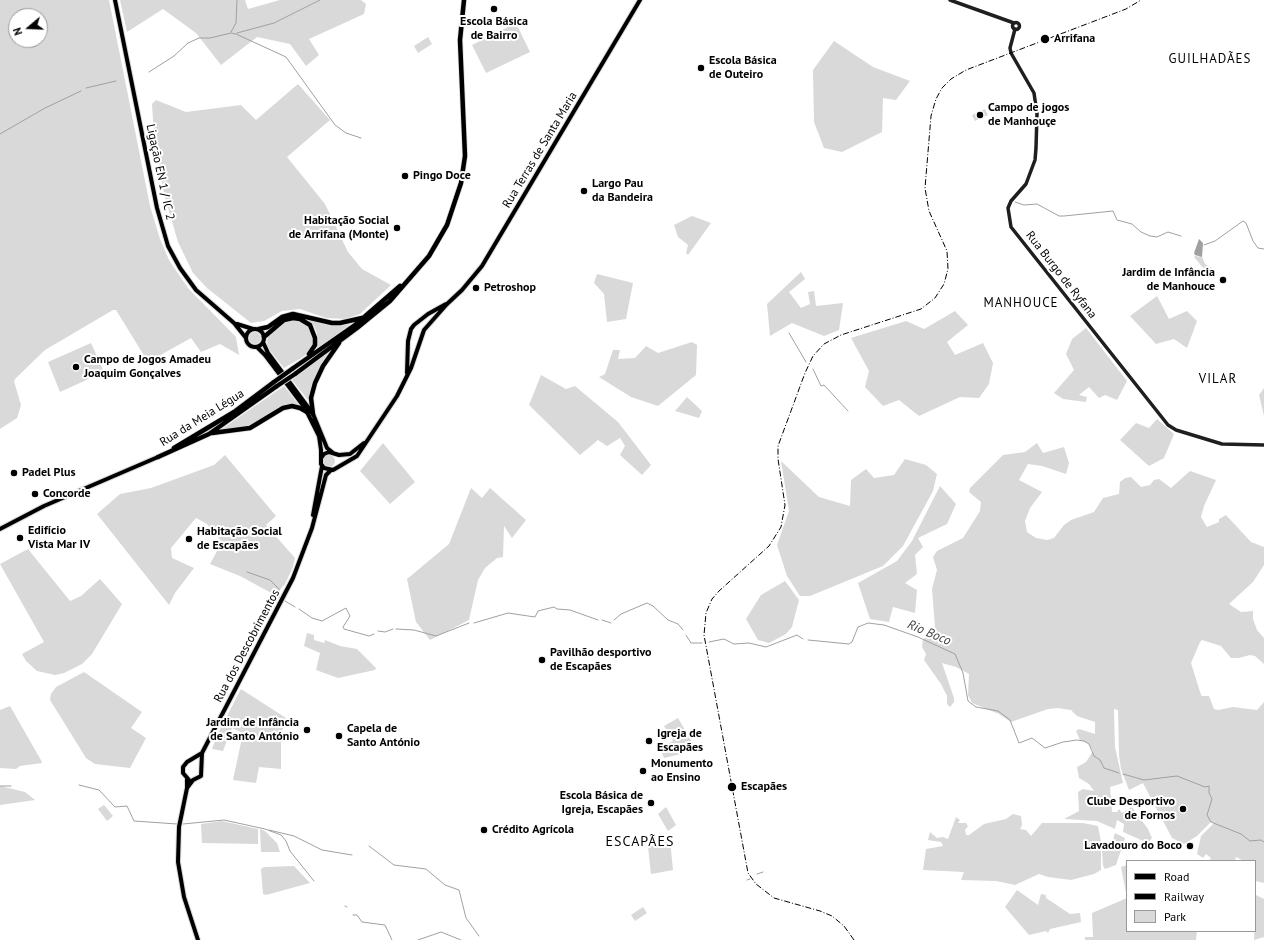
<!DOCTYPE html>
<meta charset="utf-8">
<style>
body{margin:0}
#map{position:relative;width:1264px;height:940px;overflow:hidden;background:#fff;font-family:"PT Sans",sans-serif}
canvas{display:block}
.legend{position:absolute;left:1126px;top:860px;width:130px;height:72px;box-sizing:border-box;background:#fff;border:1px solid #999;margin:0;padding:5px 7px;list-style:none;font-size:12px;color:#000}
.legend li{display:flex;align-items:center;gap:8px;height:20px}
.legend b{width:20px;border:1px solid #999}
.north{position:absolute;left:8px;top:8px;width:40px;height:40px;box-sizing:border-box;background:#fff;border:1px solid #999;border-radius:50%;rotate:251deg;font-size:11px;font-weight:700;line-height:16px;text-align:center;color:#000}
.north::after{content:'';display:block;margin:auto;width:14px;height:18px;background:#000;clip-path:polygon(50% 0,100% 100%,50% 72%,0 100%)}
</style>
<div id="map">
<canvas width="1264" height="940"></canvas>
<ul class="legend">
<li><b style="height:5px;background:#000"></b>Road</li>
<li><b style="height:5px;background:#000"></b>Railway</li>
<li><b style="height:11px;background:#d9d9d9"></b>Park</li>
</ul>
<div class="north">N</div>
</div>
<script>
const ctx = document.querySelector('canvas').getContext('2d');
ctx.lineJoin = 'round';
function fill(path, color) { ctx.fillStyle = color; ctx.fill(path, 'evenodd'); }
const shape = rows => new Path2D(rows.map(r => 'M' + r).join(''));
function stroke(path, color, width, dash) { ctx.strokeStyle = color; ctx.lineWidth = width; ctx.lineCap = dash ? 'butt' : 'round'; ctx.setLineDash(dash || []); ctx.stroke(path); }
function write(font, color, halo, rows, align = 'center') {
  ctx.font = font + ' "PT Sans",sans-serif'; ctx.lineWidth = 4; ctx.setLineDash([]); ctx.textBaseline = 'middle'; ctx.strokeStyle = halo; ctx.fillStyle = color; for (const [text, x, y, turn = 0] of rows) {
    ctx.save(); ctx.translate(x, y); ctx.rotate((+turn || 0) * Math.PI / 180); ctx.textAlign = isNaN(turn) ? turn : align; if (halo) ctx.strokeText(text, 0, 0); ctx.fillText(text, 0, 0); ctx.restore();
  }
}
fill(shape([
 [0,0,109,0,150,206,160,239,169,260,188,288,236,337,239,355,220,344,201,352,191,338,148,362,116,310,113,310,45,350,16,378,14,381,21,405,17,418,0,429],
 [16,16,40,16,40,40,16,40],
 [120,0,245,0,248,9,280,0,361,0,366,4,364,14,309,39,319,55,306,66,290,44,257,37,221,65,196,33,163,9,127,32],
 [516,23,530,52,486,73,472,45],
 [428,37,432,44,418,53,414,46],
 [834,41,873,67,910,81,896,100,883,98,882,132,842,152,824,148,814,122,813,70],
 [298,84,330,120,287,157,325,204,348,252,362,269,391,285,360,314,345,319,326,318,300,309,282,311,264,321,251,323,207,288,193,273,178,242,164,194,154,136,152,104,156,100,186,112,241,105,256,120],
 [985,109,988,115,975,121,972,115],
 [692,216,711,223,688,255,686,253,688,245,678,237,674,225],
 [1195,256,1202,257,1205,264,1212,268,1208,274,1194,257],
 [801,272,805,279,789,292,801,308,810,304,808,292,814,291,816,306,843,303,839,330,824,336,792,323,770,336,767,304],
 [597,274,633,283,626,319,607,322,604,294,594,283],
 [1157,296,1169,319,1187,311,1197,321,1187,348,1174,339,1156,344,1130,316],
 [955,311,968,325,947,342,955,355,983,343,993,363,989,384,979,398,960,397,919,416,899,400,883,406,865,387,869,371,851,338,906,321,924,329],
 [301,317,327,325,338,326,351,324,314,351,317,333,314,326],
 [288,320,299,320,309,327,314,341,312,349,303,357,284,368,268,348,267,341,269,334],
 [1086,328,1127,381,1117,400,1105,395,1099,398,1089,387,1079,395,1087,397,1086,402,1063,399,1054,393,1074,370,1066,354,1072,339],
 '249 338a6 6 0 1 1 12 0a6 6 0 1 1-12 0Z',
 [692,342,697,345,696,375,658,406,631,397,599,377,605,374,613,350,620,350,618,359,635,358,646,346,658,353],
 [91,343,104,372,60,392,48,362],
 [332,349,315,377,308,400,292,380],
 [541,375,566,389,575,386,618,422,651,465,642,475,620,455,625,446,620,438,607,446,598,440,580,455,529,405],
 [284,386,298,404,282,407,248,427,222,429],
 [1264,388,1264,416,1259,395],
 [687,397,702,411,699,418,675,411],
 [1157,419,1174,434,1164,458,1149,466,1120,440,1136,423,1149,428],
 [383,443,415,482,390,504,360,471],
 [1037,443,1043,453,1064,447,1069,463,1066,474,1042,466,1028,464,1019,480,1042,492,1030,508,1025,521,1027,532,1036,538,1047,540,1054,538,1064,525,1071,520,1094,512,1103,498,1119,494,1120,482,1125,478,1131,477,1141,487,1150,485,1154,480,1159,479,1171,488,1190,471,1216,480,1204,506,1201,517,1207,527,1219,522,1219,519,1226,515,1251,542,1264,547,1264,565,1253,582,1229,604,1241,612,1253,611,1253,619,1257,630,1264,638,1264,664,1255,656,1250,655,1239,658,1231,658,1221,646,1202,640,1200,642,1191,663,1201,695,1202,696,1209,696,1214,709,1218,710,1233,707,1257,710,1264,702,1264,883,1255,881,1255,861,1244,861,1236,857,1235,861,1209,861,1211,858,1206,854,1203,858,1197,854,1201,836,1214,823,1211,822,1197,836,1184,844,1172,838,1143,783,1129,790,1121,769,1119,755,1118,710,1114,709,1114,713,1115,747,1123,783,1110,787,1112,812,1117,812,1119,809,1122,813,1132,807,1148,829,1152,838,1148,843,1123,832,1124,824,1117,820,1115,829,1097,821,1064,819,1079,811,1078,792,1083,789,1094,791,1089,784,1079,778,1077,767,1086,762,1093,751,1089,744,1080,740,1076,731,1079,729,1095,734,1095,722,1077,716,1071,710,1058,708,1048,709,1011,722,999,714,972,703,968,695,969,674,956,667,942,663,954,698,954,702,950,707,947,704,947,696,941,684,924,660,926,654,922,647,923,639,932,635,935,627,932,589,937,570,933,557,937,551,963,538,980,511,981,502,969,492,970,488,1003,455,1025,452],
 '323 461a6 6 0 1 1 12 0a6 6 0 1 1-12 0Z',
 [225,455,276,516,266,525,295,558,293,567,285,584,275,595,240,576,210,564,222,542,207,524,196,518,171,548,172,558,194,568,175,593,169,605,97,514,120,494,151,488,214,465],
 [905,459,926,465,937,474,933,491,903,546,883,566,810,596,800,596,787,576,777,545,789,511,781,461,819,497,850,506,851,480,866,469,874,478,894,475],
 [940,486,956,504,947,524,918,538,923,547,915,555,917,574,905,583,917,590,915,613,893,607,889,622,870,619,858,583,897,561,912,541],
 [471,488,482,498,490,488,526,520,512,538,504,526,503,557,497,558,485,568,478,580,469,620,430,640,416,622,407,579,449,544],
 [28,549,70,601,81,596,100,579,122,604,92,654,82,664,64,673,55,675,37,671,26,661,22,654,44,642,0,564],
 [785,581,799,600,792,627,786,634,769,643,758,640,746,619,761,595],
 [307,633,314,635,314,640,324,643,325,640,340,646,357,649,376,668,375,670,338,678,316,670,320,653,304,646],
 [84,672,142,712,131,728,146,738,130,768,95,764,86,758,50,700,51,694,56,687],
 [241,689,286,718,281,735,281,769,259,767,256,783,233,780,243,733,232,728,223,751,212,749,217,735],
 [10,706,42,762,42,763,20,766,16,769,0,768,0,710],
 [678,718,695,747,681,754,664,758,660,748,673,741,664,726],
 [0,786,25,792,35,800,0,805],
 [104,805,113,816,107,821,98,809],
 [666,807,676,825,668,831,658,814],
 [1013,814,1021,816,1022,825,1020,829,1026,830,1031,836,1042,823,1083,823,1098,826,1101,842,1101,870,1094,874,1071,880,1048,877,1039,874,1015,885,996,881,961,880,964,872,923,870,926,849,943,846,941,842,928,840,930,832,937,838,943,837,948,839,956,817,960,820,958,823,966,823,968,826,965,830,966,835,969,835,984,824,1006,819],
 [222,821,258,829,258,844,202,843,201,824],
 [260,829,265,831,277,843,280,852,261,852],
 [1115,833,1125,838,1116,865,1105,869,1103,866,1102,850,1111,847],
 [670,840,673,870,651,874,648,847],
 [1127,865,1127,931,1197,931,1196,940,1085,940,1085,937,1093,937,1092,913,1127,898,1121,867],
 [294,866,310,883,266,895,263,894,261,869,264,867],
 [1017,890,1038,905,1041,894,1046,895,1046,898,1070,914,1080,913,1081,922,1050,929,1048,933,1046,931,1029,935,1005,907],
 [1256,895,1264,899,1264,937,1254,940],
 [643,907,647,913,635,921,631,915]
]), '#d9d9d9');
fill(shape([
 [1199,239,1203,243,1202,257,1195,255,1194,253]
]), '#a0a0a0');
stroke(shape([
 [231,32,236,23,237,0],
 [237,33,274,23,320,0],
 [149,72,174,56,188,43,199,38,210,38,231,33,236,34,286,57,335,125,346,133,361,138],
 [86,88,116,81],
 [0,134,45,108,81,91],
 [1015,202,1024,205,1037,204,1059,216,1064,216,1113,211,1117,220,1132,224,1141,232,1150,236,1157,237,1168,232,1181,236],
 [1204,245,1215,241,1243,221,1246,223,1253,241,1258,248,1264,249],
 [789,333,806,362],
 [813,369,821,386,824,385,848,411],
 [247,572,270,580,279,589,280,598],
 [285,601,295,607],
 [299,609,312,618,322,621,346,608,350,616,343,627,344,629,369,636,374,634],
 [602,620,611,623],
 [614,620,621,614,647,603,653,606,668,620,678,624,683,630],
 [474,623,508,613,535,617,538,611,554,607,557,609,570,610,598,620],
 [396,629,414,630,436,636,469,623],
 [378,631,385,632,393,629],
 [686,635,691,643,702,643],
 [808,640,849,644,852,642,858,627,868,623,884,625,918,637,955,654,963,673,968,701,976,707,998,711,1010,720,1019,743,1032,738,1045,748,1063,742,1077,740,1084,741,1089,744,1094,756,1100,760,1104,768,1119,773],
 [709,642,724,639,734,644,749,643,766,647,797,635,803,639],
 [1123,774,1144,780,1177,776,1205,787,1209,786,1209,793,1212,799,1207,815,1211,822,1241,834,1250,841,1261,840,1264,842],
 [79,785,99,790,115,807,127,806,134,821,177,824],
 [0,786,11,786],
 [183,824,224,820,265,829,281,835,286,841,290,851,314,881],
 [269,830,294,836,322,850,352,855],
 [369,846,394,865,426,869,445,885,459,890,466,918,479,936],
 [757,874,763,872],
 [747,880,750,879],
 [345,906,347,907],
 [353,915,357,915,362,922,385,925,392,940],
 [418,940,441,932,461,940]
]), '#a0a0a0', 1);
const primary = shape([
 [115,0,157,208,168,246,180,268,196,290,234,323,246,338],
 [237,324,253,329],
 '246 338a9 9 0 1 1 18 0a9 9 0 1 1-18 0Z',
 [263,342,268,353,313,414,327,448,332,452],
 [257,347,265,355,305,408,319,436,321,450,321,464,324,468,333,470,357,456,397,396,411,368,424,330,447,304,462,290,482,266,640,0],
 [407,373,408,341,411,329,414,325,428,314,446,304],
 [321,458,324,454,329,452,339,455,350,454,364,443],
 [313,515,322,466],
 [0,529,44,506,158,457],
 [187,779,187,788,179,827,178,862,184,897,198,940],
 [189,780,183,773,183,767,187,762,202,753],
 [187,788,193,780,201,776,202,753,293,578,312,528,326,475,331,470]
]);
const highway = shape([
 [259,329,268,327,282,317,293,314,332,323,340,323,362,318],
 [264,337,284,320,293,318,300,319,310,325,315,338,315,345,309,354],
 [292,369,355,325,400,286],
 [295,374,357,328,390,301,429,256,447,225,461,183,465,156,460,40,464,0],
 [313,414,311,398,315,383,323,366,339,343],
 [212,433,250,428,283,408,292,406,300,408,307,412],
 [174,448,234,412,274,382],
 [158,457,209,434,277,386]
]);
stroke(primary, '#dbdbdb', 6);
stroke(highway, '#dbdbdb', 6);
stroke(shape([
 [950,0,1014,23],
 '1012.5 26a3.5 3.5 0 1 1 7 0a3.5 3.5 0 1 1-7 0Z',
 [1015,29,1010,48,1011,53,1034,93,1037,114,1036,148,1035,160,1026,184,1011,201,1008,208,1011,227,1168,425,1176,430,1222,444,1264,445]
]), '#1f1f1f', 3.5);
stroke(primary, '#000', 4);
stroke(highway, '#000', 4.5);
stroke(shape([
 [854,940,844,926,832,916,820,911,774,898,756,884,748,873,704,635,706,613,712,599,719,591,769,546,781,527,785,505,778,459,778,446,805,373,813,356,824,344,841,335,921,309,935,298,944,284,948,269,947,251,929,211,925,188,931,116,936,99,942,88,951,79,966,70,1126,9,1141,0]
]), '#000', 1, [6, 2, 1, 2]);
const highwayBridge = shape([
 [274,382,292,369],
 [277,386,295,374]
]);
stroke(highwayBridge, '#dbdbdb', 6, []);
stroke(highwayBridge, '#000', 4.5);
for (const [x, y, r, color] of [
 [494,9,4,"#000"],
 [1045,39,5,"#000"],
 [701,68,4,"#000"],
 [980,115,4,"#000"],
 [405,176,4,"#000"],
 [584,191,4,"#000"],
 [397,228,4,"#000"],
 [1223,280,4,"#000"],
 [476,288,4,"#000"],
 [76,367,4,"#000"],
 [14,473,4,"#000"],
 [35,494,4,"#000"],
 [20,538,4,"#000"],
 [189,539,4,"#000"],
 [542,660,4,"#000"],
 [307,730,4,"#000"],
 [339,736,4,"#000"],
 [649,741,4,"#000"],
 [643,771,4,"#000"],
 [732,787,5,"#000"],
 [651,803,4,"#000"],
 [1183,809,4,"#000"],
 [484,830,4,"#000"],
 [1190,846,4,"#000"]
]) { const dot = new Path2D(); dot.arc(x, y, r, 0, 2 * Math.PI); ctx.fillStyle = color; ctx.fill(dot); stroke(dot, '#fff', 1.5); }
write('bold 12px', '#000', '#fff', [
 ["Escola Básica",494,22,"center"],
 ["de Bairro",494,36,"center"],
 ["Arrifana",1054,39],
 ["Escola Básica",709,61],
 ["de Outeiro",709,75],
 ["Campo de jogos",988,108],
 ["de Manhouçe",988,122],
 ["Pingo Doce",413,176],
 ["Largo Pau",592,184],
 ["da Bandeira",592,198],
 ["Habitação Social",389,221,"right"],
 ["de Arrifana (Monte)",389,235,"right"],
 ["Jardim de Infância",1215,273,"right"],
 ["de Manhouce",1215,287,"right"],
 ["Petroshop",484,288],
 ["Campo de Jogos Amadeu",84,360],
 ["Joaquim Gonçalves",84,374],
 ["Padel Plus",22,473],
 ["Concorde",43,494],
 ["Edifício",28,531],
 ["Vista Mar IV",28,545],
 ["Habitação Social",197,532],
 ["de Escapães",197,546],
 ["Pavilhão desportivo",550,653],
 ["de Escapães",550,667],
 ["Jardim de Infância",299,723,"right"],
 ["de Santo António",299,737,"right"],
 ["Capela de",347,729],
 ["Santo António",347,743],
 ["Igreja de",657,734],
 ["Escapães",657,748],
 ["Monumento",651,764],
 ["ao Ensino",651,778],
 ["Escapães",741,787],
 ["Escola Básica de",643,796,"right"],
 ["Igreja, Escapães",643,810,"right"],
 ["Clube Desportivo",1175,802,"right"],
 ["de Fornos",1175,816,"right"],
 ["Crédito Agrícola",492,830],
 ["Lavadouro do Boco",1182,846,"right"]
], 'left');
write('12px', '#000', '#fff', [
 ["Rua Terras de Santa Maria",540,150,-59],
 ["Ligação EN 1 / IC 2",160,172,78],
 ["Rua Burgo de Ryfana",1061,275,52],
 ["Rua da Meia Légua",202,418,-32],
 ["Rua dos Descobrimentos",247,646,-62]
]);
ctx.letterSpacing = '1px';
write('13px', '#000', '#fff', [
 ["GUILHADÃES",1210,59],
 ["MANHOUCE",1021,303],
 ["VILAR",1218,379]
]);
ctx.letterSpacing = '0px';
write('italic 13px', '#414141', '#fff', [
 ["Rio Boco",929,633,23]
]);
ctx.letterSpacing = '1px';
write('14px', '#000', '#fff', [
 ["ESCAPÃES",640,842]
]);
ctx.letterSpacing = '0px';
</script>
